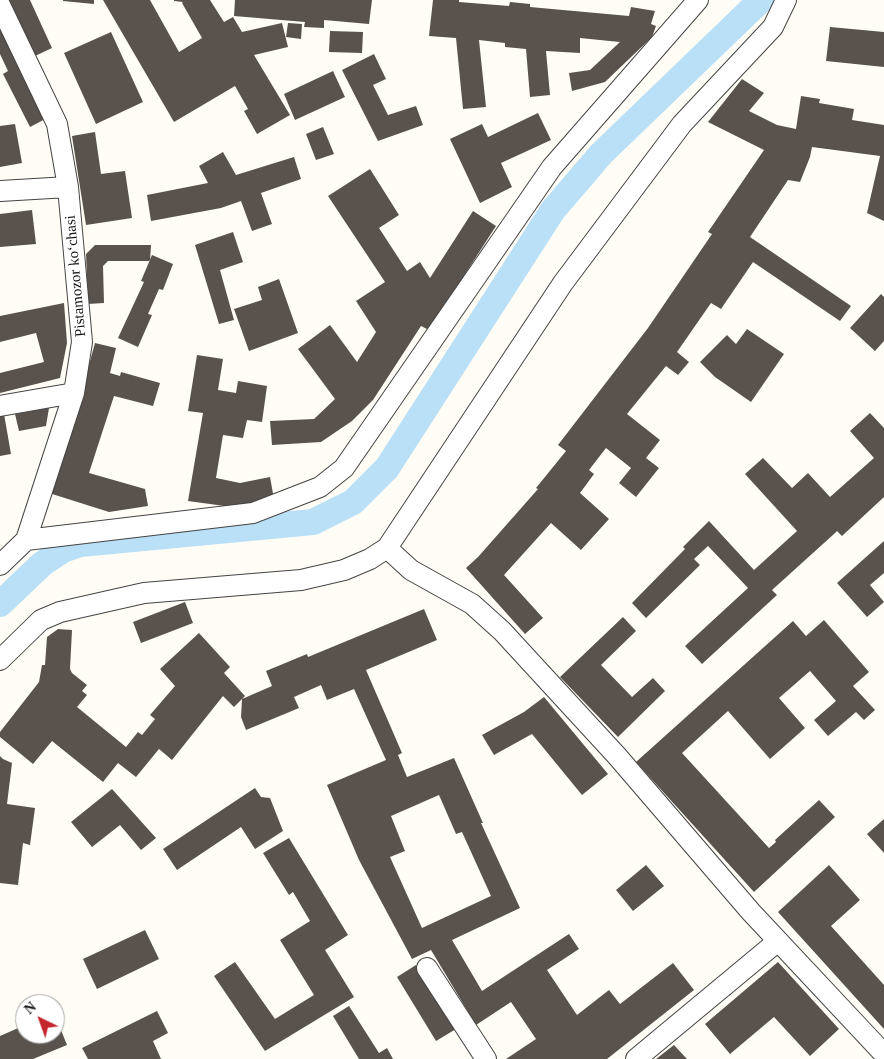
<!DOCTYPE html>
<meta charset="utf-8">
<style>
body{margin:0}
#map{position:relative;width:884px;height:1059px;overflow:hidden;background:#fffdf5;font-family:"Times New Roman",serif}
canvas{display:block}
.north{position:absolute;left:15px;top:994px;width:50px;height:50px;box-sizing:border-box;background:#fff;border:1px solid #a0a0a0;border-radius:50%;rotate:318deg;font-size:14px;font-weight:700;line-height:20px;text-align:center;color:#111}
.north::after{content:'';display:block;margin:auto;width:18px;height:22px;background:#c4262e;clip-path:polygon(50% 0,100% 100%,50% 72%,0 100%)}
</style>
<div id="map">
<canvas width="884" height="1059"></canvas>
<div class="north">N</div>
</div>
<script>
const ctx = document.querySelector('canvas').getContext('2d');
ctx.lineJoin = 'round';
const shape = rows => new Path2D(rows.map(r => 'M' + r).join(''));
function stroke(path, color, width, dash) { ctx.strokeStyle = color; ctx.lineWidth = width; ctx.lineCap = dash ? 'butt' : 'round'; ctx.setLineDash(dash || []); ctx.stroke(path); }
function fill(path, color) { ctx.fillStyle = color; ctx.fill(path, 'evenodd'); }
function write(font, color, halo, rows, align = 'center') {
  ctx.font = font + ' "Times New Roman",serif'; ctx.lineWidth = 5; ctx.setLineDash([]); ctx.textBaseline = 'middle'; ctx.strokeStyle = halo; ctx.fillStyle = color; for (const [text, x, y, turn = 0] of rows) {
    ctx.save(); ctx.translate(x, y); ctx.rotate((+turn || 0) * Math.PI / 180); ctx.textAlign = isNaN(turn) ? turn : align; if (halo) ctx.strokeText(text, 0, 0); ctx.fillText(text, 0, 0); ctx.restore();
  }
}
stroke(shape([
 [0,604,42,564,63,550,80,544,313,522,353,502,387,468,553,210,601,154,761,0]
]), '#b9e0f7', 26);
fill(shape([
 [9,0,30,0,52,48,35,56],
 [63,0,94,0,94,4,63,1],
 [103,0,150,0,179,52,202,38,182,3,183,2,174,1,174,0,210,0,224,22,233,17,242,32,282,23,288,47,254,55,290,115,257,134,244,111,248,109,235,86,174,122],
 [235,0,372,0,369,24,324,20,324,28,304,27,305,22,234,16],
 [433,0,459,0,459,2,509,6,510,2,530,4,530,7,629,16,631,7,655,11,651,24,656,26,652,37,605,82,572,91,569,73,590,70,620,42,580,38,580,53,546,51,550,95,530,97,526,49,505,47,505,43,479,40,486,107,463,109,456,38,429,36],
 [0,18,49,117,30,127,3,74,8,71,0,54],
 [288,23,302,24,301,39,286,37],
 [830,27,884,32,884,67,826,61],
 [330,31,363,32,362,53,329,52],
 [111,32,143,102,96,124,64,53],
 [374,54,386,79,373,85,388,115,416,106,423,125,378,141,342,70],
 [333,71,345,97,295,120,284,94],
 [742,79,764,93,749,111,777,125,796,129,801,96,820,99,819,103,854,109,852,120,884,125,884,221,867,213,880,156,812,147,810,157,800,182,788,180,750,237,851,306,840,321,753,262,721,309,711,303,677,352,689,362,678,375,666,366,627,414,660,440,646,458,659,468,636,497,619,483,631,468,606,448,589,470,594,474,580,493,609,519,581,550,551,523,504,575,543,618,525,634,466,568,478,557,538,489,536,488,566,451,558,445,648,328,712,234,708,232,764,150,708,122],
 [538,113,551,140,501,163,512,187,480,203,450,139,482,124,488,137],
 [15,124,22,163,0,167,0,126],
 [323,127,334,154,316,160,306,134],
 [95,132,101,174,125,171,132,218,86,225,72,136],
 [223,152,236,175,294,157,301,179,261,193,272,224,252,231,241,201,221,208,151,221,147,195,208,183,199,166],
 [370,169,399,215,379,228,407,271,420,262,430,278,473,211,496,226,429,330,421,326,373,400,352,421,321,442,272,445,270,421,314,419,335,399,298,349,330,325,357,362,376,332,356,301,385,282,328,196],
 [32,210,36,244,0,247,0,214],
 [233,232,243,262,220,270,234,320,219,324,195,245],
 [95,245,151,245,150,261,108,261,103,266,104,303,88,304,86,254],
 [152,255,173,264,163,290,159,289,148,314,152,315,138,347,118,338,144,282,141,281],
 [279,279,298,333,249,351,234,309,262,300,258,287],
 [881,294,884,297,884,341,875,351,850,328],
 [64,303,67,343,60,378,0,393,0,373,44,362,36,333,0,342,0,316],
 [747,329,784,354,751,402,715,377,700,362,727,335,736,344],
 [95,343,116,348,110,373,120,376,121,372,160,383,153,406,114,396,89,473,145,489,148,506,109,512,49,493,82,390],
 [197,355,223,359,218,390,236,393,238,381,267,386,262,422,247,420,243,438,223,435,216,478,240,483,270,477,274,499,232,507,188,501,203,413,188,411],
 [49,408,46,426,19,431,15,414],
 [870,413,884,428,884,497,842,536,837,531,834,534,772,590,777,595,702,664,685,646,748,588,708,546,694,559,700,565,646,618,632,603,685,549,683,547,709,521,754,570,797,531,745,474,763,458,792,488,808,473,830,497,874,458,850,431],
 [0,414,4,414,11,454,0,456],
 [884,541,884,573,870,585,884,602,867,617,837,583],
 [185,602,193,623,141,643,133,622],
 [424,609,437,640,366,670,402,753,398,755,407,777,454,758,483,823,481,823,520,908,452,940,482,991,569,934,579,949,547,970,577,1015,609,990,620,1004,673,963,694,990,607,1059,506,1059,536,1039,511,1002,476,1025,431,950,412,959,359,860,327,785,386,760,354,689,327,700,321,685,294,697,299,708,246,730,241,717,242,699,234,707,223,696,172,760,159,749,136,777,118,763,103,782,52,741,33,764,0,737,0,732,39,682,42,665,45,665,47,637,58,629,72,630,70,669,72,673,87,685,82,691,87,695,77,707,126,747,138,732,142,735,155,719,150,715,175,686,160,669,199,633,230,667,224,673,245,696,242,699,272,686,266,671,307,654,308,657],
 [439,795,456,834,462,832,491,896,422,928,390,857,405,851,391,816],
 [623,617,636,631,601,665,632,697,653,678,665,691,618,737,560,677],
 [824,620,869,672,853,686,875,710,864,720,856,712,828,736,814,720,836,701,810,671,779,698,805,728,770,759,728,711,682,753,769,848,776,842,775,840,819,800,835,817,754,892,636,762,793,621,806,636],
 [544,697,608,774,582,795,532,734,494,755,482,735,524,712],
 [0,756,3,759,12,763,7,804,35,808,30,845,23,843,18,885,0,883],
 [255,788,261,797,270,798,283,831,255,849,241,827,177,870,163,849],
 [112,789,156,838,141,850,120,825,92,847,71,822],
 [884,819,884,853,867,834],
 [289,838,348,935,325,950,354,997,265,1051,214,976,235,962,275,1019,314,995,280,940,310,921,293,892,289,895,263,853],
 [646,865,664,886,633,911,616,890],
 [829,865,860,900,831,926,884,985,884,1029,778,912],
 [145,930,159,959,97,989,83,959],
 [778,962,839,1029,810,1056,774,1017,730,1054,705,1024],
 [416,965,456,1029,436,1041,397,977],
 [349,1006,379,1053,387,1048,393,1059,359,1059,333,1016],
 [157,1011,168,1033,153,1041,161,1059,88,1059,82,1048],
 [55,1015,67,1045,33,1059,0,1059,0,1036,25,1025,25,1034,55,1034],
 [674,1045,687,1059,656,1059]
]), '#5a524d');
const street = shape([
 [786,0,773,27,682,124,563,283,387,548,411,570,472,604,502,631,617,756,751,912,884,1054],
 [0,5,57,124,68,187],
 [0,191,68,187,82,342,74,393,26,540,0,565],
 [0,406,74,393],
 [26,540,253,513,320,487,344,468,552,167,698,0],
 [0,660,41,620,60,612,144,593,301,580,344,570,370,559,387,548],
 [427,968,486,1059],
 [636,1059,778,941]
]);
stroke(street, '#444', 22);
stroke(street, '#fff', 20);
write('15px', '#111', '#fff', [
 ["Pistamozor koʻchasi",76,276,-95]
]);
</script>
